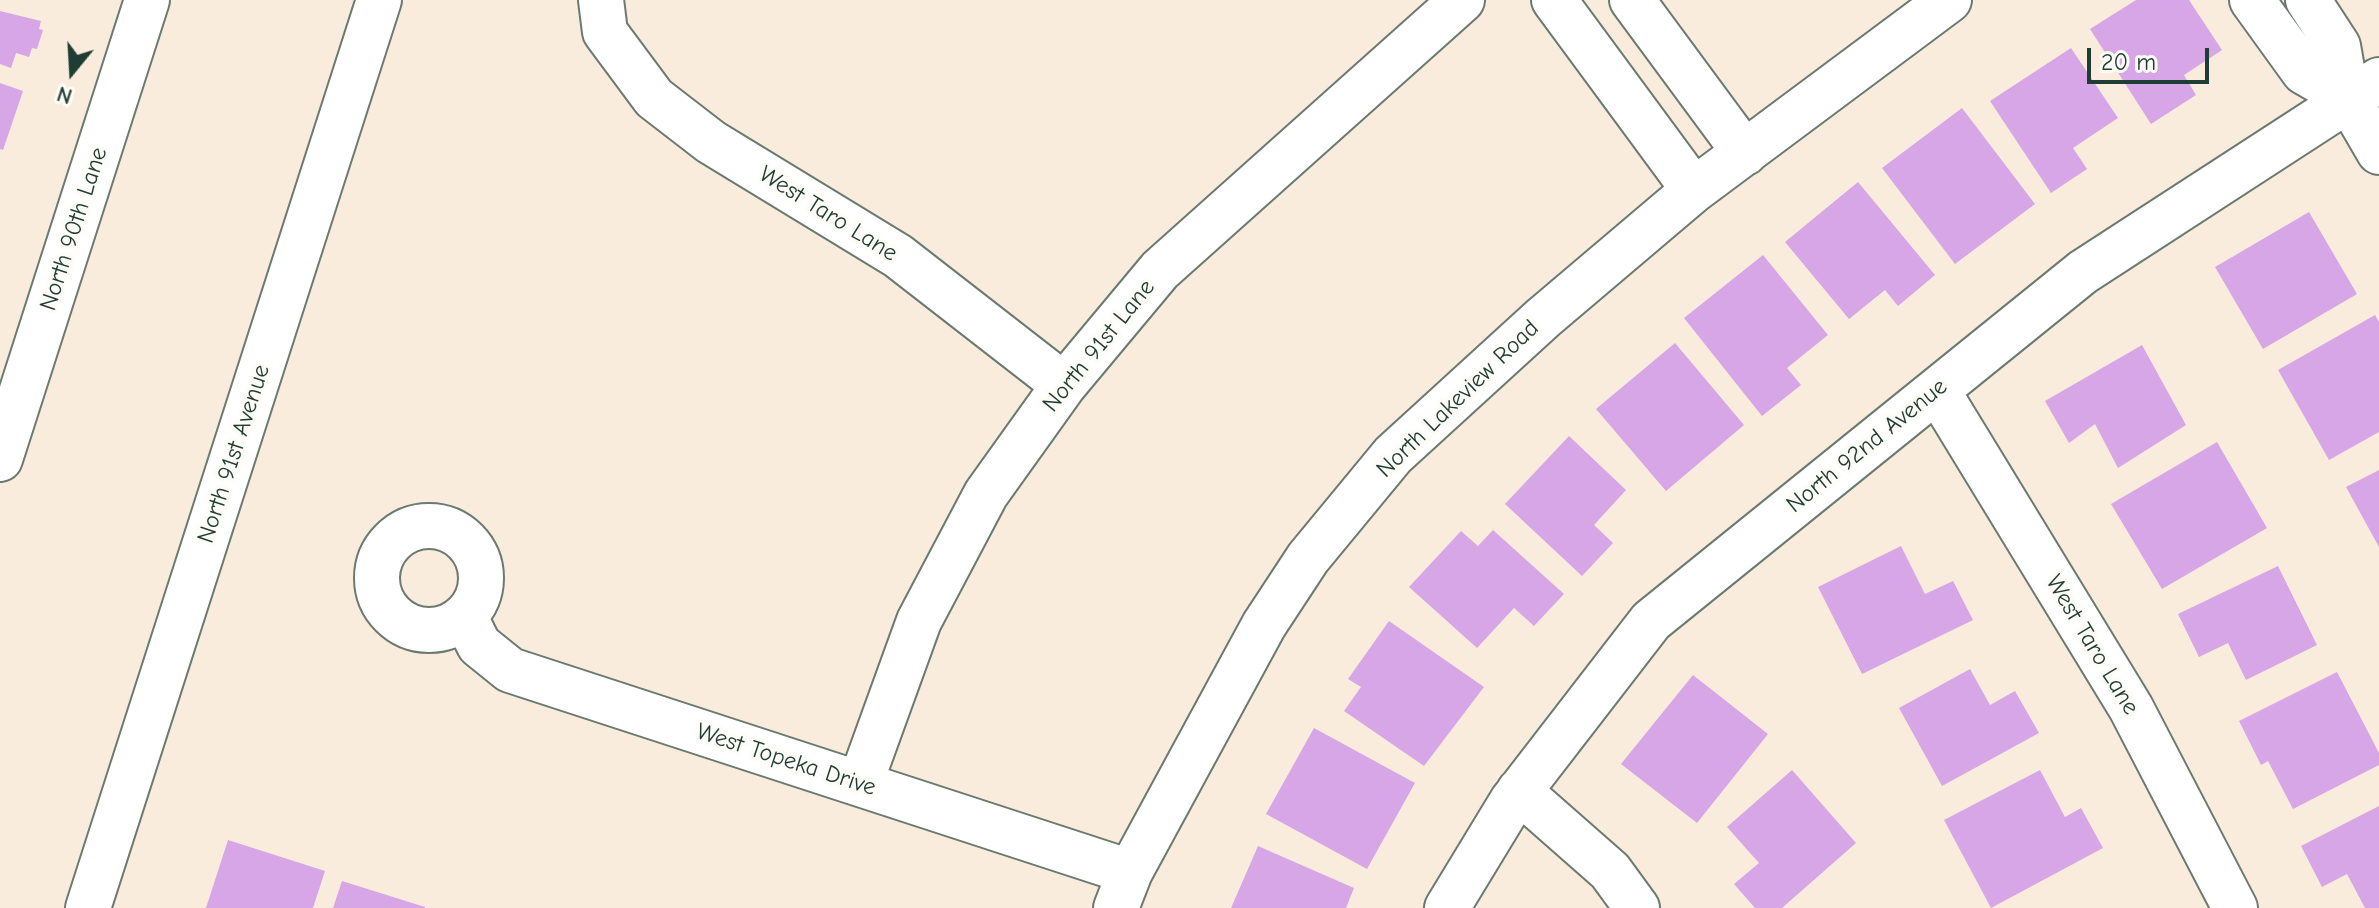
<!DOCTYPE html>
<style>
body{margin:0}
#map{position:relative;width:2379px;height:908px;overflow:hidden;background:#f9ecdc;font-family:"Comic Neue",sans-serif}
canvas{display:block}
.north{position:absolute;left:32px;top:32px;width:80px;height:80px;-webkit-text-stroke:6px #fdfcf7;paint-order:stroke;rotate:198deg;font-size:22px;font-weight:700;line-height:32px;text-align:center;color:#1f3d34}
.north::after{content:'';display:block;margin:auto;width:28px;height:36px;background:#1f3d34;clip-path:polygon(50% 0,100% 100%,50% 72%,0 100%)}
.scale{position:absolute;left:2087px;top:48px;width:122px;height:36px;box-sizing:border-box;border:4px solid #1f3d34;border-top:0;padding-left:10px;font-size:24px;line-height:28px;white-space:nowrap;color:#1f3d34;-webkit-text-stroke:6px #fdfcf7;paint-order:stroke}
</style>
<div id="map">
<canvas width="2379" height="908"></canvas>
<div class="north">N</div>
<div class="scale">20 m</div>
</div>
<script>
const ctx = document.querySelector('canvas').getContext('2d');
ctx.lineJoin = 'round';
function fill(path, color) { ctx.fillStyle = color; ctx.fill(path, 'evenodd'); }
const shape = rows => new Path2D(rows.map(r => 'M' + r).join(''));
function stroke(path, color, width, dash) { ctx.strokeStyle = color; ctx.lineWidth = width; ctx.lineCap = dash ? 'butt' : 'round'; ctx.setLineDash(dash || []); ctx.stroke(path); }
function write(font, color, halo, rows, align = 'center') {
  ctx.font = font + ' "Comic Neue",sans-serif'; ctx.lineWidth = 8; ctx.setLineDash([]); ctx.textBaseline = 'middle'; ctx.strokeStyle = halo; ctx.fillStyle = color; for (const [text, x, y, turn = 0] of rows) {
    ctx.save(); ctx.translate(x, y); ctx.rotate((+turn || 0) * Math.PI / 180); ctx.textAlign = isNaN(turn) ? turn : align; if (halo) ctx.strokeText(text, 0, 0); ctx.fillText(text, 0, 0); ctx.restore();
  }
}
fill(shape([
 [2136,0,2189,0,2222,50,2184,75,2196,95,2151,124,2090,29],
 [0,11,41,21,39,29,43,30,37,49,32,48,29,57,16,53,11,68,0,64],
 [2071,48,2118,118,2073,148,2087,169,2051,193,1990,101],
 [0,83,23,91,3,150,0,149],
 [1962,108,2035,204,1955,264,1882,168],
 [1858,182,1935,275,1898,306,1885,290,1849,319,1785,242],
 [2309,212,2357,294,2263,349,2215,267],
 [1763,255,1828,335,1787,368,1801,385,1762,416,1684,318],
 [2375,315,2379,322,2379,432,2329,460,2278,370],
 [1675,343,1744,425,1666,491,1596,409],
 [2142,345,2186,425,2118,468,2095,424,2069,443,2045,401],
 [1569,436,1626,490,1594,525,1613,543,1582,576,1505,504],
 [2217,442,2267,528,2162,589,2111,504],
 [2379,470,2379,547,2346,487],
 [1493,530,1564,594,1534,626,1514,608,1477,648,1409,587,1461,531,1478,546],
 [1901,546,1925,594,1953,581,1973,620,1862,674,1818,587],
 [2278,566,2317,645,2246,680,2228,643,2199,657,2178,614],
 [1389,621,1484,687,1424,766,1344,711,1361,687,1348,679],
 [1970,669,1990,705,2015,691,2039,733,1942,786,1899,708],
 [2337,672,2379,753,2379,765,2293,809,2268,761,2261,765,2239,721],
 [1693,675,1768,734,1697,823,1621,764],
 [1314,728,1415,783,1367,869,1266,814],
 [1792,770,1856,843,1782,908,1755,908,1734,884,1759,863,1727,827],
 [2040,770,2065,817,2081,808,2103,848,1991,908,1944,820],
 [2379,806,2379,908,2365,908,2347,874,2322,887,2301,846],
 [228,840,325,871,313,908,206,908],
 [1258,846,1354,888,1346,908,1231,908],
 [342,881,425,907,425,908,333,908]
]), '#d6a6e7');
const minor = shape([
 [601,0,605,32,654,98,711,142,898,256,1064,385],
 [1554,0,1694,190],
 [1632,0,1745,153],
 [2252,0,2304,72,2347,97],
 [2308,0,2338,46,2347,97,2379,152],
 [1937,390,2131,708,2235,908],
 [0,459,147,0],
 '377 578a52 52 0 1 1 104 0a52 52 0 1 1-104 0Z',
 [465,617,479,645,510,670,1130,872],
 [860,784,919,621,986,494,1064,385,1160,270,1462,0],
 [1519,791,1610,871,1637,908],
 [1116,908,1130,872,1264,625,1308,558,1393,455,1543,318,1694,190,1949,0],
 [1447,908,1512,801,1651,621,2083,272,2379,80]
]);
const major = shape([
 [88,908,379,0]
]);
stroke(minor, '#6b7a6f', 48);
stroke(major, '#6b7a6f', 48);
stroke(minor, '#fff', 44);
stroke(major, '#fff', 44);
write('24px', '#1f3d34', '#fdfcf7', [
 ["West Taro Lane",828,214,32],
 ["North 90th Lane",74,229,-72],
 ["North 91st Lane",1099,346,-51],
 ["North Lakeview Road",1458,399,-44],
 ["North 92nd Avenue",1867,446,-39],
 ["North 91st Avenue",234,454,-72],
 ["West Taro Lane",2092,645,59],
 ["West Topeka Drive",786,760,18]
]);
</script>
